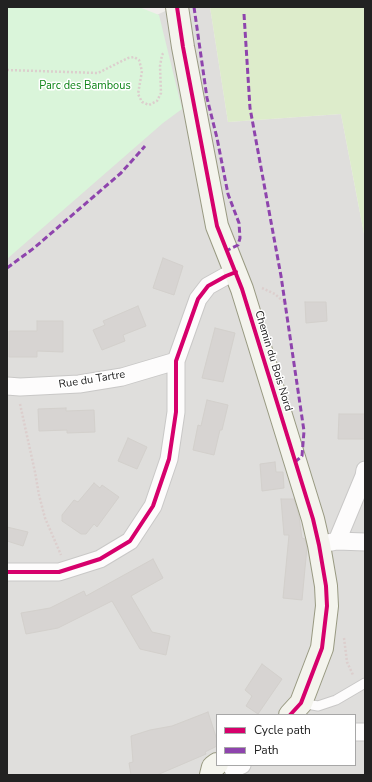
<!DOCTYPE html>
<style>
body{margin:0}
#map{position:relative;width:372px;height:782px;overflow:hidden;background:#f0eeeb;font-family:"Nunito Sans",sans-serif}
canvas{display:block}
.frame{position:absolute;inset:0;border:8px solid #222;pointer-events:none}
.legend{position:absolute;left:216px;top:714px;width:140px;height:52px;box-sizing:border-box;background:#fff;border:1px solid #a7a7a7;margin:0;padding:5px 7px;list-style:none;font-size:12px;color:#222}
.legend li{display:flex;align-items:center;gap:8px;height:20px}
.legend b{width:20px;border:1px solid #a7a7a7}
</style>
<div id="map">
<canvas width="372" height="782"></canvas>
<div class="frame"></div>
<ul class="legend">
<li><b style="height:5px;background:#d6006c"></b>Cycle path</li>
<li><b style="height:5px;background:#8e44ad"></b>Path</li>
</ul>
</div>
<script>
const ctx = document.querySelector('canvas').getContext('2d');
ctx.lineJoin = 'round';
function fill(path, color) { ctx.fillStyle = color; ctx.fill(path, 'evenodd'); }
const shape = rows => new Path2D(rows.map(r => 'M' + r).join(''));
function stroke(path, color, width, dash) { ctx.strokeStyle = color; ctx.lineWidth = width; ctx.lineCap = dash ? 'butt' : 'round'; ctx.setLineDash(dash || []); ctx.stroke(path); }
function write(font, color, halo, rows, align = 'center') {
  ctx.font = font + ' "Nunito Sans",sans-serif'; ctx.lineWidth = 3; ctx.setLineDash([]); ctx.textBaseline = 'middle'; ctx.strokeStyle = halo; ctx.fillStyle = color; for (const [text, x, y, turn = 0] of rows) {
    ctx.save(); ctx.translate(x, y); ctx.rotate((+turn || 0) * Math.PI / 180); ctx.textAlign = isNaN(turn) ? turn : align; if (halo) ctx.strokeText(text, 0, 0); ctx.fillText(text, 0, 0); ctx.restore();
  }
}
fill(shape([
 [174,7,210,7,228,122,341,114,365,239,365,775,7,775,7,84],
 [217,715,355,715,355,765,217,765]
]), '#dfdedc');
fill(shape([
 [210,7,365,7,365,239,341,114,228,122]
]), '#ddeccb');
fill(shape([
 [7,7,139,7,159,15,182,109,163,123,7,259]
]), '#daf5da');
const building = shape([
 [163,258,183,266,174,295,153,288,163,258],
 [305,302,326,302,327,321,306,323,305,302],
 [138,306,146,326,123,335,125,341,102,350,93,330,105,325,103,321,138,306],
 [37,321,63,321,63,352,37,351,37,357,9,357,9,331,37,331,37,321],
 [215,328,235,333,223,382,202,378,215,328],
 [207,400,228,405,222,430,220,430,214,455,193,450,198,425,201,426,207,400],
 [66,408,66,411,94,410,95,432,67,433,67,430,39,431,38,409,66,408],
 [339,414,365,414,365,439,338,439,339,414],
 [128,438,147,447,137,469,118,461,128,438],
 [275,462,276,472,283,472,284,488,262,491,260,464,275,462],
 [94,483,100,488,102,485,119,497,97,527,94,524,86,534,81,534,62,521,62,515,74,500,78,502,94,483],
 [281,499,294,499,299,516,302,538,305,539,307,547,302,600,283,598,289,535,284,535,281,499],
 [7,527,28,532,23,546,7,541,7,527],
 [153,559,163,578,131,596,152,632,170,636,166,655,140,649,112,601,58,628,26,634,21,613,50,608,84,591,86,596,153,559],
 [262,664,282,679,258,714,246,706,252,696,245,690,262,664],
 [208,712,217,740,217,746,205,752,206,754,157,775,131,775,129,763,133,762,131,736,150,730,172,726,208,712]
]);
fill(building, '#d7d4d2');
stroke(building, '#d3d0cc', 1);
const lane = shape([
 [301,703,318,706,336,700,365,683]
]);
const street = shape([
 [7,386,20,387,79,384,122,377,176,361],
 [337,541,364,476,365,470],
 [327,543,337,541,365,542],
 [7,572,59,572,100,559,130,541,153,506,169,459,176,412,176,361,198,299,208,286,226,276,236,272],
 [355,732,365,732],
 [233,769,242,765]
]);
const secondary = shape([
 [177,7,183,47,217,226,242,289,313,519,319,545,326,586,327,606,322,648,301,703,290,715],
 [211,775,213,767,217,764]
]);
stroke(lane, '#c9c8c7', 11);
stroke(street, '#c9c8c7', 19);
stroke(secondary, '#999a82', 24);
stroke(shape([
 [7,70,98,73,128,58,134,57,139,60,142,71,138,94,142,102,149,105,157,101,161,93,160,66,162,55,164,52],
 [262,288,275,294,285,303],
 [20,404,35,472,39,495,45,518,61,555],
 [344,638,347,662,353,675]
]), '#dccecd', 2.5, [2, 2]);
stroke(lane, '#fdfcfc', 9);
stroke(street, '#fdfcfc', 17);
stroke(secondary, '#f4f4ed', 22);
stroke(shape([
 [194,7,207,98,217,138,228,194,239,223,240,238,238,245,226,251],
 [244,14,250,108,281,276,304,431,302,456,295,462],
 [7,268,34,248,121,173,145,146]
]), '#8e44ad', 3, [6, 3]);
stroke(shape([
 [177,7,183,47,217,226,242,289,313,519,319,545,326,586,327,606,322,648,301,703,290,715],
 [7,572,59,572,100,559,130,541,153,506,169,459,176,412,176,361,198,299,208,286,226,276,236,272]
]), '#d6006c', 4);
write('11px', '#0c8416', '#fff', [
 ["Parc des Bambous",85,86]
]);
write('11px', '#222', '#fff', [
 ["Chemin du Bois Nord",273,361,73],
 ["Rue du Tartre",92,380,-9]
]);
</script>
